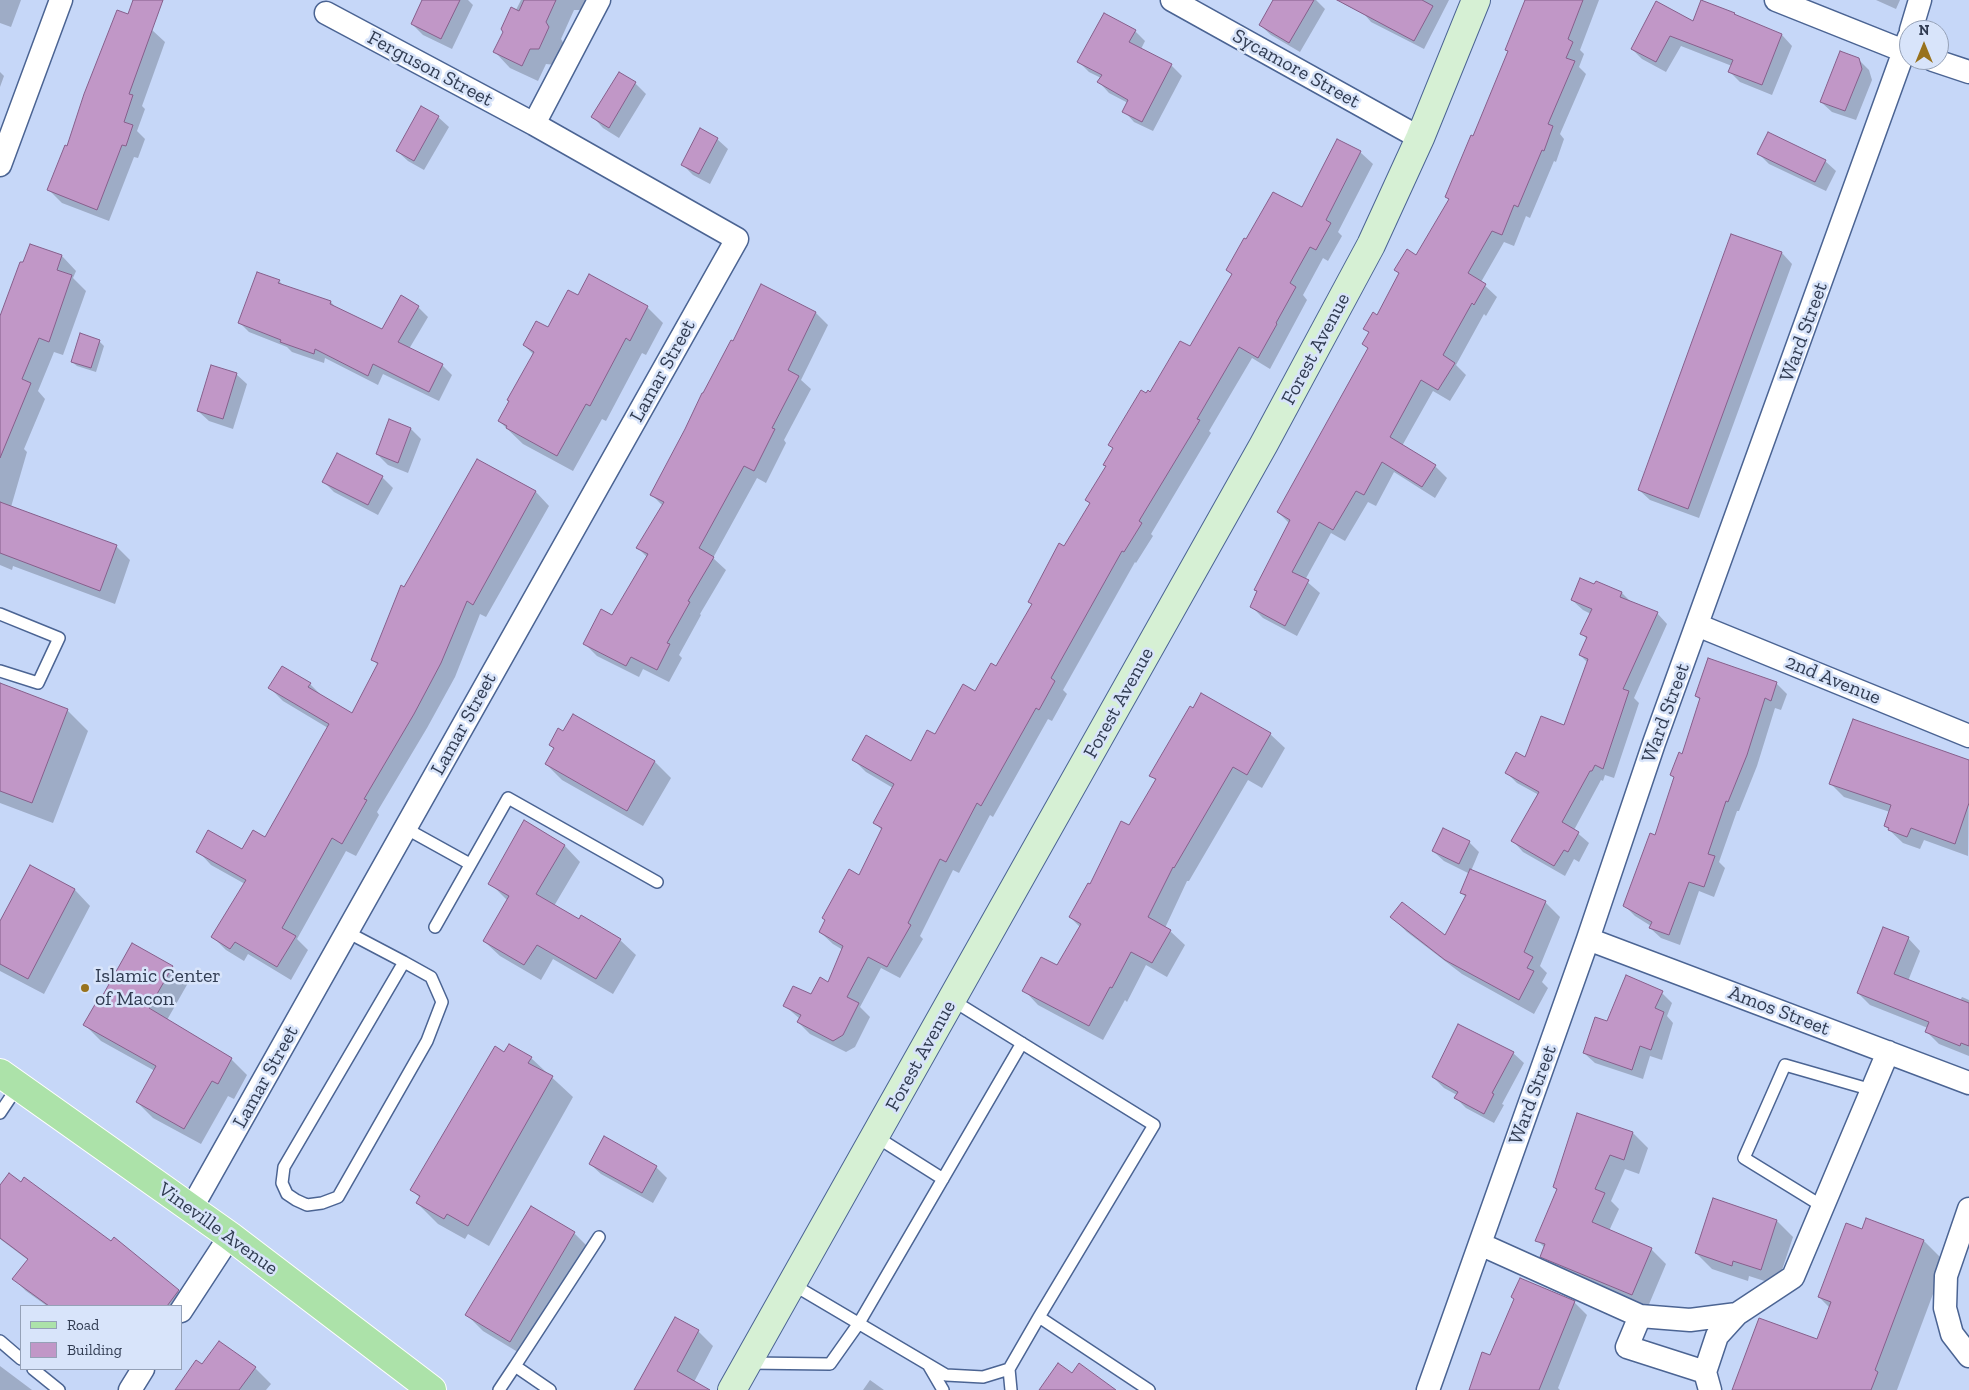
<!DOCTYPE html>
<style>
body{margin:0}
#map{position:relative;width:1969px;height:1390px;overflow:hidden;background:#c6d7f8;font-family:"Zilla Slab",serif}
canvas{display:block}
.legend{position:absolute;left:20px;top:1305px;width:162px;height:65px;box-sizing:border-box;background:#d8e4fa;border:1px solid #95a1b7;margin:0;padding:6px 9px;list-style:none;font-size:15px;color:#313c52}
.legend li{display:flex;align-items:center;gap:10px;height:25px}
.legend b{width:25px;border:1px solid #95a1b7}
.north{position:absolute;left:1899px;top:20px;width:50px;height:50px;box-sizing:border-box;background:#d8e4fa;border:1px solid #95a1b7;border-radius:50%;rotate:0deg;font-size:14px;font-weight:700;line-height:20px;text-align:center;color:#313c52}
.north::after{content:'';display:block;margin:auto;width:18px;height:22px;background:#98721d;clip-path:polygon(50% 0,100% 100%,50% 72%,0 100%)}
</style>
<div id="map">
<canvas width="1969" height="1390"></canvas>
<ul class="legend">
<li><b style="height:6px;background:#ace2a9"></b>Road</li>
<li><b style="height:14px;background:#c197c7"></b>Building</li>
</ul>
<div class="north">N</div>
</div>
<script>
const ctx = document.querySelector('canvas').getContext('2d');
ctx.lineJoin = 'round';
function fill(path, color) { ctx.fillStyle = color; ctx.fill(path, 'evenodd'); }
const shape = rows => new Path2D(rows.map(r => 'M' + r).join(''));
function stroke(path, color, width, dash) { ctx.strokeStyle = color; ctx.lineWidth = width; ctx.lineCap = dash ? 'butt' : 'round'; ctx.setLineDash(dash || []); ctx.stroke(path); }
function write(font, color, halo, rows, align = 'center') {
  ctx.font = font + ' "Zilla Slab",serif'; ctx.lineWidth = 5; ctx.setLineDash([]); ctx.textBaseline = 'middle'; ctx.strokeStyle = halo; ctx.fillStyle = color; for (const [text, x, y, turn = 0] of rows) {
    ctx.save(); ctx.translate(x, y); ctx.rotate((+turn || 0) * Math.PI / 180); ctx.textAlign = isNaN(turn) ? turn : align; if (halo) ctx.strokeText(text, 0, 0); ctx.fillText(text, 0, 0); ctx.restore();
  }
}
fill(shape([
 [0,0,21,0,11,27,0,23],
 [424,0,468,0,473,5,452,49,423,35,412,24],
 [521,0,588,0,583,10,574,10,561,39,564,44,555,65,546,64,538,81,510,68,495,52],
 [1274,0,1316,0,1325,9,1300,52,1271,35,1260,25],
 [1340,0,1449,0,1424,49,1371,22,1365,15,1344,4],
 [1539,0,1599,0,1580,50,1584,54,1579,67,1586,74,1560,134,1564,139,1556,162,1554,161,1530,218,1526,216,1514,246,1504,242,1481,282,1497,297,1486,316,1484,314,1456,365,1466,375,1450,401,1433,391,1402,446,1435,466,1447,478,1435,498,1394,472,1376,506,1368,502,1345,541,1331,533,1305,580,1320,593,1297,636,1263,618,1251,606,1258,592,1256,590,1290,524,1278,512,1369,349,1363,344,1370,333,1365,328,1378,317,1400,274,1396,270,1417,257,1450,200,1446,197,1473,137,1509,52,1506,49],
 [1876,0,1900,0,1896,9],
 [1734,14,1738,17,1782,35,1792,46,1772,95,1740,82,1730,72,1732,66,1681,46,1666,72,1642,59,1632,49,1694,22],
 [152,30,165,42,142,106,145,109,137,131,145,139,138,158,134,157,109,221,62,203,49,190,68,147],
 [1135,31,1145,41,1141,49,1171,65,1182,76,1153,131,1134,122,1124,111,1128,103,1109,93,1099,82,1101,78,1089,72,1079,62],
 [1858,59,1869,70,1872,80,1856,120,1832,112,1821,102],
 [0,72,4,76,0,87],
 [620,74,635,83,646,94,619,138,603,128,593,117],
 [438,117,449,127,424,170,408,161,397,151],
 [717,139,728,149,710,184,693,175,683,165],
 [1337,140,1360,152,1373,164,1338,232,1342,236,1328,261,1323,258,1303,295,1307,300,1270,369,1252,358,1209,431,1211,433,1151,534,1153,536,1136,563,1135,562,1063,690,1067,694,1052,721,1048,719,993,817,990,815,959,873,953,870,920,936,923,939,900,978,881,968,860,1007,870,1017,855,1047,846,1052,810,1034,798,1022,800,1019,784,1005,812,996,829,983,843,950,833,944,820,932,859,877,882,830,875,823,893,788,866,772,854,760,911,762,976,693,996,667,1091,504,1086,499,1107,467,1114,449,1110,445,1147,395,1151,393,1190,348,1233,275,1227,270,1247,241,1302,209],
 [1759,154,1825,161,1836,171,1826,191,1769,164],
 [1732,236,1782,253,1792,264,1699,518,1650,500,1639,490],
 [30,245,62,256,76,271,73,278,86,291,63,355,54,352,38,391,45,399,24,449,27,452,11,507,116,546,130,560,115,604,13,566,12,570,0,565,0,320],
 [279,281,284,286,331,302,337,309,382,331,418,307,428,317,409,349,442,365,452,375,439,401,383,374,378,385,325,358,324,363,292,352,287,347,249,332,239,322],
 [579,297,647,307,663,323,646,355,642,353,606,421,602,419,573,471,523,444,499,421,534,355,524,345,549,329],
 [816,313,828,325,801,380,811,389,784,440,786,443,766,483,757,478,713,558,726,570,700,614,701,615,679,655,682,658,669,682,643,669,639,677,597,656,585,644,613,617,647,557,638,548,663,506,651,494],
 [99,341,104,346,96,372,77,366,72,362],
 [236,374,247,384,233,429,209,421,198,411],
 [411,429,421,439,408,473,388,465,377,454],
 [478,460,536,492,549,506,486,617,480,614,455,677,427,728,377,812,379,815,356,856,346,851,297,939,308,950,291,980,248,954,244,961,226,950,213,937,245,884,211,865,198,851,243,851,265,838,328,728,283,701,270,688,310,684,323,697,352,715,378,665,372,659,404,588],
 [382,477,393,488,378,515,334,492,324,482],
 [1622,593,1632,603,1657,613,1667,624,1634,698,1639,703,1614,778,1605,775,1603,781,1601,780,1574,830,1589,843,1579,862,1574,859,1565,876,1523,852,1513,841,1539,795,1517,783,1506,772,1565,727,1588,663,1580,655,1587,639,1582,634,1591,614,1583,610,1572,600],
 [1776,683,1787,694,1781,710,1775,708,1757,766,1739,811,1737,811,1719,862,1725,868,1714,897,1699,891,1680,945,1661,938,1650,928,1651,926,1635,916,1624,905,1656,837,1675,778,1671,775,1683,756,1701,701,1696,696],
 [0,684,67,710,88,731,53,823,0,803],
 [573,715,655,762,671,778,643,826,562,780,546,764,554,749,550,745,563,733],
 [1270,734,1285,748,1262,788,1248,780,1189,881,1187,881,1165,928,1170,931,1185,945,1167,977,1146,965,1127,1002,1125,1000,1103,1040,1038,1005,1024,990,1057,967,1080,927,1070,917,1129,827,1156,781,1151,775],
 [1969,761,1968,856,1924,840,1920,849,1903,843,1885,826,1890,812,1844,797,1831,784],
 [524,822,565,846,580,862,554,906,579,921,620,940,636,955,613,994,553,959,541,980,500,956,484,941,508,901,490,883],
 [1469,842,1479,852,1471,871,1545,902,1560,917,1540,966,1547,973,1542,982,1548,988,1534,1014,1462,974,1407,932,1392,917,1445,937,1466,897,1461,893,1470,874,1444,861,1433,851],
 [30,866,75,890,90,906,44,994,0,971,0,923],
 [1908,938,1920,951,1908,981,1960,1001,1962,997,1969,1000,1969,1056,1939,1044,1927,1032,1928,1028,1870,1005,1858,993],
 [172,967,188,983,167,1020,231,1059,247,1075,234,1099,228,1096,201,1144,153,1118,137,1102,155,1071,101,1041,85,1025],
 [1662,993,1672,1003,1667,1016,1673,1023,1662,1060,1650,1056,1643,1079,1595,1063,1584,1053,1607,1022],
 [1459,1026,1513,1053,1524,1063,1502,1104,1504,1105,1494,1123,1466,1108,1456,1098,1457,1095,1444,1088,1433,1077],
 [504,1053,531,1058,573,1097,489,1246,468,1234,465,1239,438,1224,417,1203,420,1198,412,1190],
 [1578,1115,1633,1133,1648,1148,1639,1174,1625,1169,1611,1201,1619,1209,1609,1231,1651,1249,1666,1264,1647,1309,1556,1271,1542,1256,1545,1248,1537,1240,1558,1191,1554,1187],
 [590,1164,656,1167,667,1178,653,1203,601,1174],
 [0,1187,178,1291,190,1302,181,1306,47,1306,26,1291,14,1279,28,1260,0,1239],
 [1714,1200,1777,1221,1793,1237,1777,1285,1749,1276,1748,1281,1712,1269,1696,1253],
 [531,1207,574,1233,590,1249,526,1357,483,1331,467,1315],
 [1866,1220,1924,1241,1945,1262,1897,1390,1734,1390,1817,1341,1830,1308,1819,1297,1862,1231],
 [1574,1302,1587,1315,1558,1388,1560,1390,1471,1390,1491,1357],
 [698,1331,713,1346,694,1382,702,1390,635,1390],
 [0,1366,32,1390,0,1390],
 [202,1366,255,1368,271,1384,266,1390,189,1390],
 [870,1380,884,1390,863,1390]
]), '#0003');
const building = shape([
 [133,0,163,0,129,94,133,95,124,122,133,125,126,146,122,145,97,210,47,190,65,145,67,146,84,94,117,10,128,14,133,0],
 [422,0,460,0,441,39,411,24,422,0],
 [524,0,556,0,546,22,549,27,539,49,530,49,522,66,493,52,503,32,501,29,511,7,519,11,524,0],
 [1273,0,1314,0,1289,43,1259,25,1273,0],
 [1337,0,1422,0,1433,6,1414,41,1337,0],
 [1525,0,1583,0,1568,39,1573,42,1566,58,1575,61,1548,124,1553,126,1544,151,1542,150,1518,207,1514,205,1502,235,1492,231,1468,273,1486,284,1474,305,1472,303,1443,355,1455,363,1438,390,1421,380,1390,437,1436,465,1422,487,1382,462,1364,495,1356,491,1333,530,1319,522,1292,572,1309,580,1285,626,1250,607,1257,591,1254,590,1290,520,1277,512,1368,348,1362,344,1369,332,1363,329,1373,312,1377,315,1399,273,1394,270,1407,249,1416,255,1449,199,1445,197,1471,135,1473,136,1508,51,1505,50,1525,0],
 [1701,0,1735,13,1734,14,1782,34,1762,85,1728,72,1733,60,1670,36,1656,62,1631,49,1656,1,1693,21,1701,0],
 [1104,13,1136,30,1129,42,1172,64,1142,122,1122,112,1128,100,1097,82,1102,75,1077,62,1104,13],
 [1840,51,1859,58,1862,69,1845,111,1820,102,1840,51],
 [619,72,636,82,609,128,591,117,619,72],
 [421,106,439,116,414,161,396,151,421,106],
 [700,128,718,138,699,174,681,165,700,128],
 [1768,132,1826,160,1815,182,1757,154,1768,132],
 [1337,139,1361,151,1326,220,1331,223,1316,250,1310,247,1290,283,1296,287,1276,323,1277,324,1258,358,1239,347,1197,419,1200,420,1139,521,1142,523,1124,552,1122,551,1051,678,1055,681,1039,710,1036,708,981,806,977,803,946,862,940,859,908,923,911,925,887,967,868,957,847,997,859,1003,843,1035,833,1041,797,1022,801,1015,783,1006,793,986,811,994,820,977,828,982,843,946,819,932,825,920,822,918,849,869,859,875,882,828,873,823,894,784,852,760,866,735,911,761,927,730,935,734,963,684,975,691,991,663,996,666,1032,604,1028,602,1059,543,1064,546,1090,503,1085,500,1106,466,1103,465,1113,448,1108,445,1141,390,1146,393,1148,390,1150,392,1180,341,1190,346,1232,274,1226,270,1244,238,1246,239,1273,192,1302,207,1337,139],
 [1731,234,1782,252,1688,509,1638,490,1731,234],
 [30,244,62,255,57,270,72,275,49,342,39,338,22,379,31,383,0,458,0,316,20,262,23,262,30,244],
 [257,272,280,280,278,283,331,301,330,304,382,329,401,295,419,306,398,342,443,364,429,392,373,364,368,376,315,349,314,354,280,342,281,340,238,323,257,272],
 [589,274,648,306,630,341,626,338,590,406,586,404,557,456,506,428,507,426,498,421,509,401,507,400,534,352,523,345,536,321,548,327,568,290,578,295,589,274],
 [761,284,816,312,788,370,799,376,772,428,775,429,754,471,744,466,699,548,714,557,688,601,690,602,667,643,670,644,657,670,631,657,626,666,583,644,601,609,612,615,648,554,636,548,664,502,650,495,685,429,702,393,703,393,731,340,733,341,761,284],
 [80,333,100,340,91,368,71,362,80,333],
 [211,365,237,373,223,419,197,411,211,365],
 [389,419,411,428,398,463,376,454,389,419],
 [337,453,383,476,368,505,322,482,337,453],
 [477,459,536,491,473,605,467,601,441,663,414,714,364,799,367,800,342,844,332,838,282,928,296,936,277,967,235,942,230,949,211,937,246,880,196,852,208,830,242,849,253,830,265,837,329,724,268,688,282,666,311,683,308,687,352,713,378,663,371,660,401,585,404,587,477,459],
 [0,502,117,545,100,591,0,553,0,502],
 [1580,578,1594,584,1596,581,1622,592,1620,597,1658,612,1623,689,1629,691,1603,769,1595,765,1592,771,1590,771,1562,822,1579,832,1568,852,1564,850,1554,866,1511,841,1539,792,1505,773,1516,752,1525,757,1541,716,1564,725,1588,659,1579,655,1587,637,1580,634,1592,609,1571,600,1580,578],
 [1708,658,1777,682,1771,701,1765,698,1747,755,1728,802,1726,801,1708,854,1715,856,1704,887,1689,882,1669,935,1649,928,1652,922,1623,906,1650,833,1655,835,1674,777,1670,775,1679,752,1682,754,1700,698,1695,696,1708,658],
 [0,683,68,709,32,803,0,791,0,683],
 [1201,693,1271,733,1247,775,1233,767,1174,868,1173,867,1148,917,1171,930,1152,963,1131,952,1112,988,1110,987,1089,1026,1022,991,1041,957,1057,965,1081,924,1069,917,1088,883,1090,884,1121,821,1129,825,1156,779,1149,776,1190,706,1193,708,1201,693],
 [573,714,655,761,627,811,545,764,554,748,549,745,558,728,563,731,573,714],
 [1853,719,1969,760,1969,803,1955,844,1911,828,1907,837,1888,830,1889,828,1884,826,1891,805,1829,784,1853,719],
 [524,820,565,845,536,894,579,919,581,915,621,939,596,979,537,945,524,965,483,941,509,896,488,884,524,820],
 [1443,828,1470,841,1459,864,1432,851,1443,828],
 [30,865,75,889,28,979,0,964,0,921,30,865],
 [1470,869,1546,901,1524,952,1533,957,1527,968,1534,971,1519,1000,1445,960,1390,917,1402,902,1445,935,1466,895,1460,893,1470,869],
 [1883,927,1909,937,1894,974,1969,1003,1969,1046,1961,1043,1960,1046,1925,1032,1929,1022,1857,993,1883,927],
 [132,943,173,966,149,1008,232,1058,218,1084,212,1081,184,1129,136,1102,156,1066,83,1025,97,1001,99,1002,132,943],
 [1626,975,1663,991,1655,1008,1664,1012,1651,1050,1640,1046,1632,1070,1583,1053,1595,1017,1607,1021,1626,975],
 [1458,1024,1514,1052,1492,1093,1494,1094,1484,1114,1454,1098,1458,1092,1432,1077,1458,1024],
 [509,1044,532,1057,528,1063,553,1076,468,1226,447,1214,444,1219,416,1203,420,1196,410,1190,495,1046,504,1052,509,1044],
 [1577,1113,1633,1132,1624,1160,1610,1155,1595,1189,1605,1193,1592,1222,1652,1248,1632,1295,1540,1257,1545,1244,1535,1241,1557,1189,1553,1187,1577,1113],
 [604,1136,657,1166,642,1193,589,1164,604,1136],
 [9,1173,21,1182,24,1177,111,1241,114,1237,179,1290,167,1306,49,1306,12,1279,28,1259,0,1238,0,1185,9,1173],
 [1713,1198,1777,1220,1761,1270,1733,1261,1732,1266,1695,1253,1713,1198],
 [531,1206,575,1232,510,1342,465,1315,531,1206],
 [1866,1218,1924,1240,1875,1370,1878,1372,1871,1390,1732,1390,1759,1318,1817,1339,1831,1302,1818,1297,1846,1223,1862,1229,1866,1218],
 [1520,1278,1575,1301,1539,1390,1469,1390,1482,1352,1490,1355,1514,1299,1511,1297,1520,1278],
 [675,1317,699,1330,677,1371,710,1390,634,1390,675,1317],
 [219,1341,256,1367,239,1390,175,1390,196,1360,202,1364,219,1341],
 [1058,1363,1072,1373,1079,1363,1116,1390,1039,1390,1058,1363]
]);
fill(building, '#c197c7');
stroke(building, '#865f8b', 1);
const lane = shape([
 [0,614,59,638,38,683,0,671],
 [405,828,470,864],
 [435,927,508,798,657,882],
 [347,932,404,962,431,977,442,1002,427,1041,338,1197,322,1203,307,1205,296,1200,287,1194,282,1183,284,1167,404,962],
 [0,1113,18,1086],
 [875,1136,943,1179],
 [1822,1206,1744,1158,1785,1065,1872,1090],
 [792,1284,946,1375,983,1377,1009,1369,1039,1317,1154,1125,952,1000],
 [1039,1317,1149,1390],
 [0,1341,21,1359],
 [748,1363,830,1364,859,1323,1022,1043],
 [515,1366,599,1237],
 [929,1366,943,1390],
 [33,1369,59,1390],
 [1009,1369,1011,1390],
 [499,1390,515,1366,550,1390]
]);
const street = shape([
 [1172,0,1420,138],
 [1776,0,1909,53],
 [1911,30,1920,0],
 [1933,60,1969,72],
 [534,124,599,0],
 [0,165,61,0],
 [1697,625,1969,736],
 [1588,939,1969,1083],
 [191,1209,737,239,534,124,326,13],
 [1969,1209,1946,1276,1945,1308,1952,1334,1969,1356],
 [1480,1244,1640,1316,1690,1320,1737,1314,1793,1277,1888,1052],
 [181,1311,230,1236],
 [1640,1316,1627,1347,1705,1372],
 [130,1390,143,1369],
 [1428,1390,1588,939,1654,743,1909,37],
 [1710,1390,1705,1372,1717,1336,1737,1314]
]);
const secondary = shape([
 [732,1390,1264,444,1371,245,1420,138,1476,0]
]);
const primary = shape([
 [0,1073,230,1236,432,1390]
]);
stroke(lane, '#4b6493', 14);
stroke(street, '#4b6493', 25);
stroke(secondary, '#4b6493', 30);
stroke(primary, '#fff', 30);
stroke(lane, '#fff', 11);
stroke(street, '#fff', 22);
stroke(secondary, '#d6f0d4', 28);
stroke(primary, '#ace2a9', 28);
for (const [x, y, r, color] of [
 [85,988,5,"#98721d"]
]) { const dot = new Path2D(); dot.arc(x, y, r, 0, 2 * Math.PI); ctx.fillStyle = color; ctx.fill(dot); stroke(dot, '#d8e4fa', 2); }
write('20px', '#313c52', '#d8e4fa', [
 ["Ferguson Street",430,69,28],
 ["Sycamore Street",1296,69,29],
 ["Ward Street",1804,332,-70],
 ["Forest Avenue",1316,349,-62],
 ["Lamar Street",663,371,-61],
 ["2nd Avenue",1833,680,22],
 ["Forest Avenue",1119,703,-61],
 ["Ward Street",1666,713,-70],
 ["Lamar Street",464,724,-61],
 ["Amos Street",1779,1011,21],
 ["Forest Avenue",921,1056,-61],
 ["Lamar Street",266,1077,-61],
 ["Ward Street",1533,1095,-70],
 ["Vineville Avenue",218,1229,36]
]);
write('20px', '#313c52', '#d8e4fa', [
 ["Islamic Center",95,976],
 ["of Macon",95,999]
], 'left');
</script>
